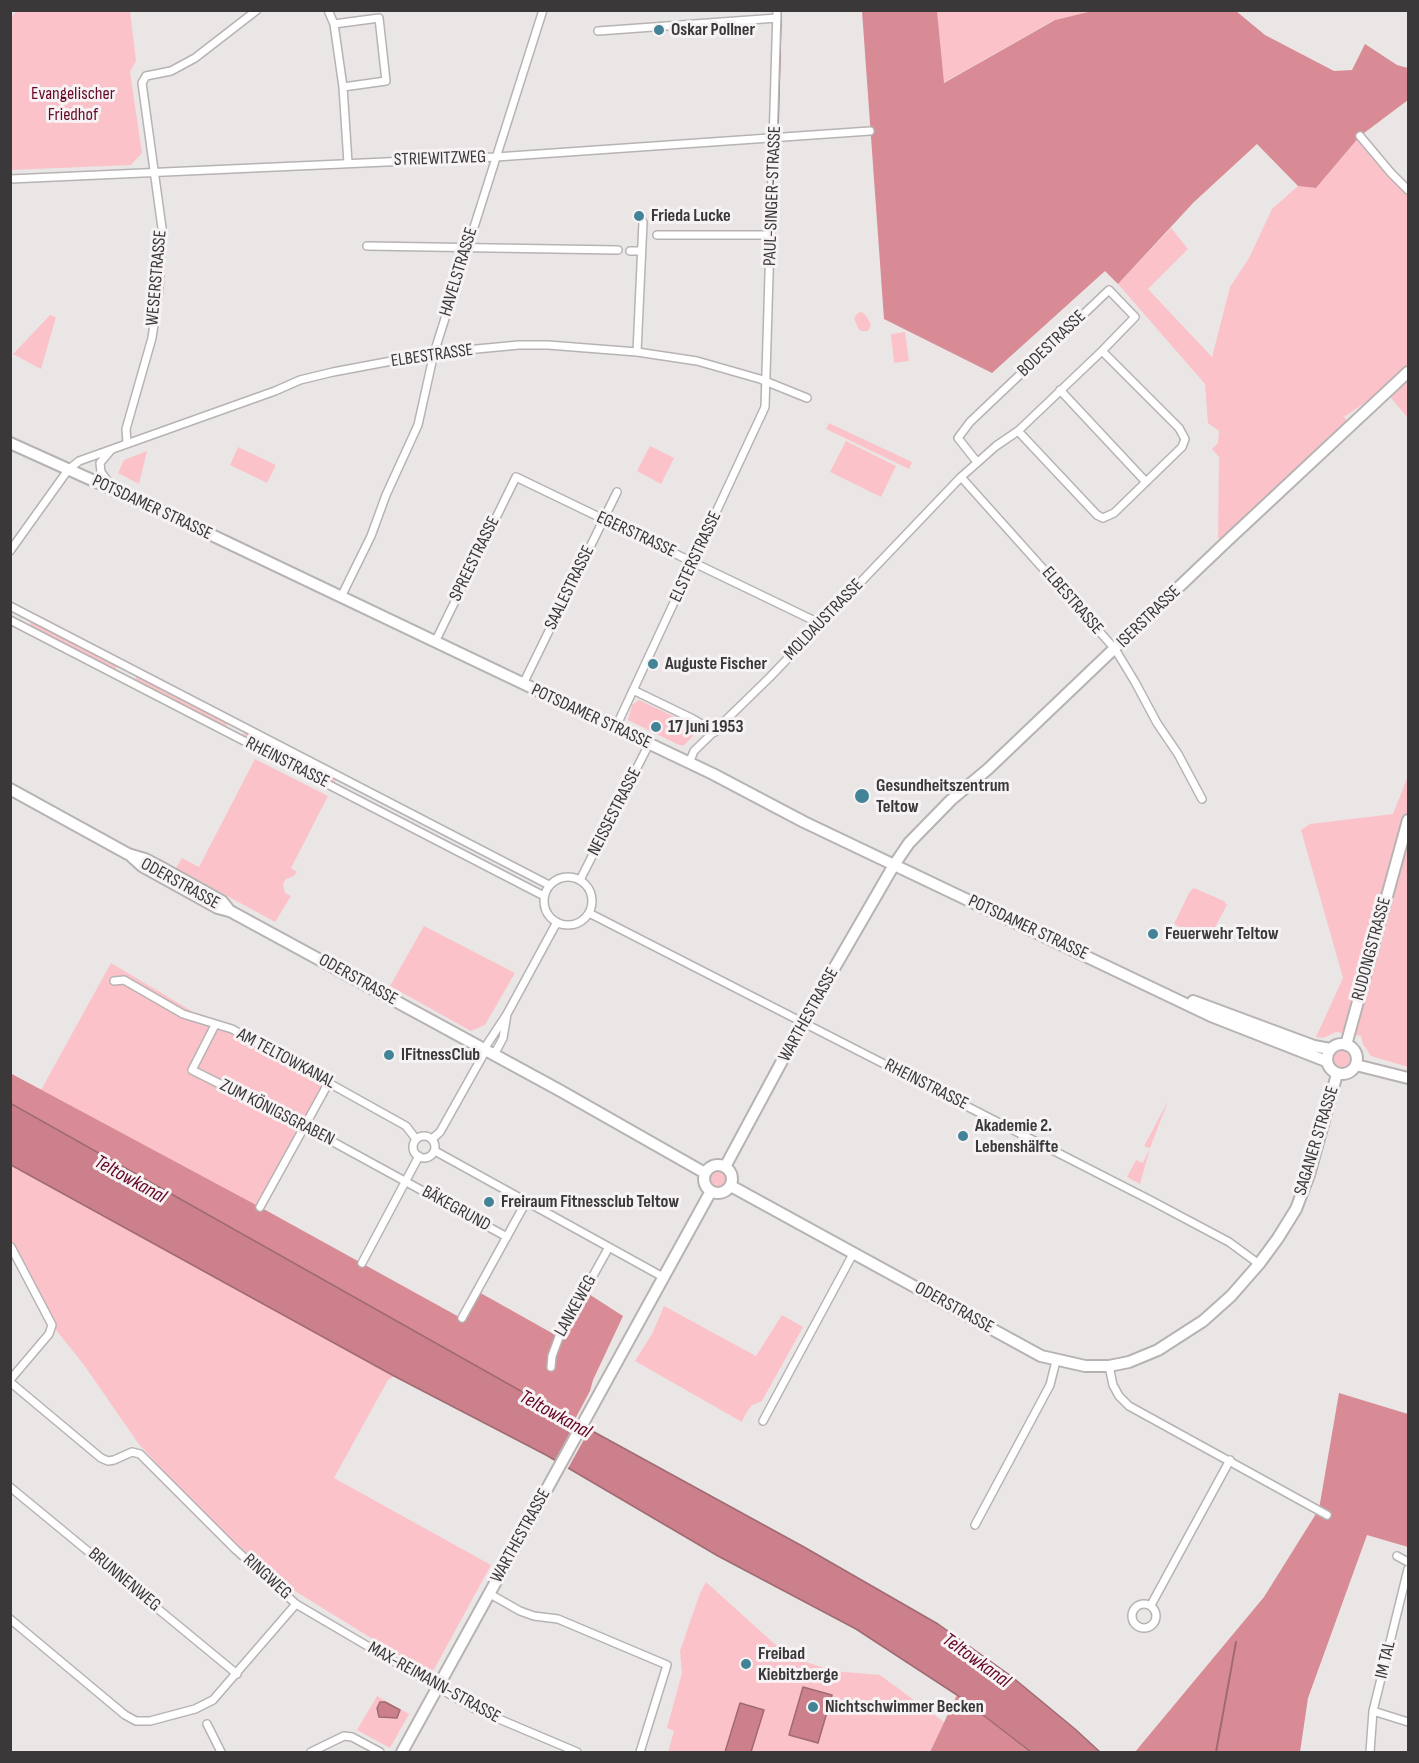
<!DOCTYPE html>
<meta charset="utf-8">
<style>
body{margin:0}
#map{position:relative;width:1419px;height:1763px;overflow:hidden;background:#eae6e6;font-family:"Sofia Sans Condensed",sans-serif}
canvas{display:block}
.frame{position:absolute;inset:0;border:12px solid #3a3838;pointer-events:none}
</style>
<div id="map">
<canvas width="1419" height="1763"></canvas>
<div class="frame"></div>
</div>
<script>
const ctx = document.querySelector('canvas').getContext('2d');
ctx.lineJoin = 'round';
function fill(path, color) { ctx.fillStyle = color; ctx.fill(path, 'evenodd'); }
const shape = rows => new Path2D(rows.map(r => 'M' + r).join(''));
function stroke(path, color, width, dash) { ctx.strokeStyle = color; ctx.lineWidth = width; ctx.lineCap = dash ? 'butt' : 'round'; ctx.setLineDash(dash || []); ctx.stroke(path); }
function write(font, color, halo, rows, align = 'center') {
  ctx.font = font + ' "Sofia Sans Condensed",sans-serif'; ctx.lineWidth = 6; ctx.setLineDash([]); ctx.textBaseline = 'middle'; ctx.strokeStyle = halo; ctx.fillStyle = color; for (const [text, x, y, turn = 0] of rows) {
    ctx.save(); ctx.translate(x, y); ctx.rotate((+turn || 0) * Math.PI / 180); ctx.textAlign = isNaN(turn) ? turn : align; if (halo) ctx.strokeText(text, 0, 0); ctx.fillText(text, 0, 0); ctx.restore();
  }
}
fill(shape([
 [17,11,130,11,136,61,130,72,142,153,131,165,11,170,10,18],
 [937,11,1097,11,1054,20,943,83],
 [1360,136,1408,190,1408,418,1391,398,1384,393,1400,379,1344,417,1351,425,1225,543,1218,538,1219,457,1212,449,1218,443,1219,431,1208,423,1205,384,1118,284,1171,228,1188,249,1148,289,1212,357,1230,287,1249,258,1272,209,1298,186,1316,188],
 [858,313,862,312,867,317,871,325,868,331,861,331,858,328,854,318],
 [50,315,56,317,41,369,13,354],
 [905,332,909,361,894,363,891,334],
 [829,423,912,462,909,469,826,429],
 [846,441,896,466,881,497,830,472],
 [650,446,674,458,661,484,637,471],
 [238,447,276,465,267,483,230,465],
 [147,451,139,484,118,473,124,460],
 [33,621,116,664,117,668,114,669,30,627,30,623],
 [137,676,226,723,227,726,224,727,135,679],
 [639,700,694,726,693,736,683,746,677,744,628,720,632,705],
 [247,733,333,777,336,781,334,783,330,782,245,737,243,734],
 [255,759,328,796,291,868,297,872,294,876,286,879,283,884,285,893,291,896,275,922,176,868,182,858,199,867],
 [1408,776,1408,1067,1371,1056,1363,1044,1361,1036,1336,1032,1323,1038,1316,1037,1343,978,1301,830,1310,824,1393,814],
 [1194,888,1224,901,1227,905,1207,942,1174,924,1190,891],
 [424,926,515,973,485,1025,471,1031,390,986],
 [111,963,215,1025,232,1029,329,1082,260,1207,41,1090],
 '1332 1059a9 9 0 1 1 18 0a9 9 0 1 1-18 0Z',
 [1168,1101,1150,1148,1140,1184,1127,1177,1136,1160,1143,1163,1150,1148,1144,1146],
 [10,1165,394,1376,388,1380,334,1478,491,1565,431,1675,282,1583,234,1542,185,1492,172,1485,166,1474,138,1443,84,1365,52,1325,11,1247],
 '708 1179a10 10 0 1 1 20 0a10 10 0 1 1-20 0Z',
 [664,1306,756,1356,782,1315,803,1327,762,1401,752,1405,746,1413,742,1422,635,1361,652,1334],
 [706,1582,788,1656,833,1671,880,1675,944,1722,930,1752,668,1752,674,1731,667,1728,682,1673,680,1651,700,1593],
 [377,1696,409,1714,390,1748,357,1730]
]), '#fbc3c9');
fill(shape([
 [1097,10,1236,11,1265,35,1334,71,1352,70,1365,44,1397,65,1408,68,1408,100,1360,136,1316,188,1298,186,1257,144,1194,202,1118,284,1105,271,992,373,884,319,862,11,937,11,944,83,1055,20],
 [10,1073,260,1207,461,1318,477,1291,559,1337,584,1291,623,1316,593,1380,590,1391,574,1421,11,1103],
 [1339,1393,1408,1414,1408,1547,1367,1535,1308,1698,1300,1752,1135,1752,1264,1597,1319,1509],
 [957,1695,1031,1752,930,1752]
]), '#d88b95');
const water = shape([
 [10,1103,574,1421,804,1547,938,1624,1011,1676,1075,1729,1100,1752,1031,1752,957,1695,856,1629,718,1556,546,1455,394,1376,11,1165,10,1103],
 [803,1687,832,1695,818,1743,789,1735,803,1687],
 [380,1702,385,1702,400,1710,397,1718,379,1717,377,1708,380,1702],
 [740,1703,764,1710,751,1752,725,1752,740,1703]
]);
fill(water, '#cc808b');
stroke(water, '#a06a72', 1.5);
fill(shape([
 [577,1420,591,1427,567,1470,554,1462]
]), '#eae6e6');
stroke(shape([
 [778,122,781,10],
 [1216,1752,1236,1642]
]), '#a06a72', 2);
const street = shape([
 [328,10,334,24,343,87,348,163],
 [334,24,379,18,386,81,343,87],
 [598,31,777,18],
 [1360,136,1391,173,1408,190],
 [10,179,496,157,870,131],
 [657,235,771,235],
 [367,246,618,250],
 [630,251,641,251],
 [637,352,643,222],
 [1060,390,1146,482],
 [1018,431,1097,515,1103,518,1114,513,1182,447,1185,439,1179,428,1102,351],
 [127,443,126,429,152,338,159,289,162,228,142,83,146,76,171,71,195,58,257,10],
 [111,450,100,463,101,472,113,488],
 [961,477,1115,649,1135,682,1157,723,1178,754,1202,799],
 [10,551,68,470,79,461,275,391,300,380,333,372,434,353,519,345,548,345,637,352,697,361,760,379,807,398],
 [341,597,371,536,386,495,418,425,434,353,543,10],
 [10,606,549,885],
 [10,620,544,896],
 [435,642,516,477,821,624],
 [523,684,617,492],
 [633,690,693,719,715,732],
 [615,729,765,407,777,10],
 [689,763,694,751,770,677,961,477,996,446,1018,431,1102,351,1135,317,1109,290,970,422,958,438,977,462],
 '544 901a24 24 0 1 1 48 0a24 24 0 1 1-48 0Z',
 [580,880,649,744],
 [589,913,1150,1200,1229,1242,1259,1264],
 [114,981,124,980,183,1014,232,1029,406,1126,416,1139],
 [215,1025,192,1070,304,1126,507,1237],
 [484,1049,507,1014,557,922],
 [494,1055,503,1038,507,1014],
 '413 1147a11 11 0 1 1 22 0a11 11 0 1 1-22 0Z',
 [432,1139,440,1132,486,1050],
 [435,1151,663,1277],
 [260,1207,329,1082],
 [362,1263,419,1156],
 [462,1318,526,1202],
 [1109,1366,1113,1385,1119,1396,1129,1406,1327,1515],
 [551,1367,552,1356,559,1337,609,1247],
 [10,1380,49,1334,52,1325,11,1247],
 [10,1382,101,1458,108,1461,114,1460,132,1452,140,1454,236,1550,296,1604,473,1708,577,1752],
 [763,1421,853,1254],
 [10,1487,237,1674],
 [975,1525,1050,1385,1056,1361],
 [1397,1556,1408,1562],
 [490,1594,520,1611,534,1616,558,1619,667,1665,640,1752],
 '1132 1616a12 12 0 1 1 24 0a12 12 0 1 1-24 0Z',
 [1151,1605,1230,1460],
 [10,1619,125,1715,136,1721,150,1721,195,1709,213,1700,296,1604],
 [1373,1711,1408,1722],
 [207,1724,221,1752],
 [311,1752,344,1736,352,1737,380,1752],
 [1370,1752,1373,1711,1408,1569]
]);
const secondary = shape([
 [10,443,176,518,713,774,804,822,1211,1016,1326,1061],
 [10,789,128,854,145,859,166,870,222,901,230,911,559,1090,705,1173],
 [131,856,142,866,218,908,229,911],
 [1193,1001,1314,1046,1330,1049],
 '1327 1059a15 15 0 1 1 30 0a15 15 0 1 1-30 0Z',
 [1346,1045,1408,820],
 [1356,1065,1408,1078],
 '704 1179a14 14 0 1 1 28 0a14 14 0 1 1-28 0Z',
 [725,1167,803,1022,894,865,909,843,951,800,988,769,1225,543,1408,372],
 [731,1186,1041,1356,1085,1366,1109,1366,1129,1362,1158,1350,1203,1321,1231,1296,1259,1264,1278,1238,1296,1209,1309,1175,1337,1074],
 [402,1752,711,1191]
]);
stroke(street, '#b7b3b3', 10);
stroke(secondary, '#b7b3b3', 14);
stroke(street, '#fff', 7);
stroke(secondary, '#fff', 10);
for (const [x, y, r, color] of [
 [659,30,6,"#438397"],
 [639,216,6,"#438397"],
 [653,664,6,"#438397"],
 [656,727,6,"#438397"],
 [862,796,8,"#438397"],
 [1153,934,6,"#438397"],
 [389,1055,6,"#438397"],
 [963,1136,6,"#438397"],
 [489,1202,6,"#438397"],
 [746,1664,6,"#438397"],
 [813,1707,6,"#438397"]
]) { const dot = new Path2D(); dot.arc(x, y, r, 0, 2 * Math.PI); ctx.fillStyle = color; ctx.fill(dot); stroke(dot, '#f7f3f4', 2); }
write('bold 18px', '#3a3838', '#f7f3f4', [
 ["Oskar Pollner",671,30],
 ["Frieda Lucke",651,216],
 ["Auguste Fischer",665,664],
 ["17 Juni 1953",668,727],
 ["Gesundheitszentrum",876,786],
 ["Teltow",876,807],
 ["Feuerwehr Teltow",1165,934],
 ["IFitnessClub",401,1055],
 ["Akademie 2.",975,1126],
 ["Lebenshälfte",975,1147],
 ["Freiraum Fitnessclub Teltow",501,1202],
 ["Freibad",758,1654],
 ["Kiebitzberge",758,1675],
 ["Nichtschwimmer Becken",825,1707]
], 'left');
write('18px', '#680a27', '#f7f3f4', [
 ["Evangelischer",73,94],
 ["Friedhof",73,115]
]);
write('18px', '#3a3838', '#f7f3f4', [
 ["STRIEWITZWEG",440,159,-2],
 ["PAUL-SINGER-STRASSE",773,196,-88],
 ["HAVELSTRASSE",459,272,-73],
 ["WESERSTRASSE",157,278,-85],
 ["BODESTRASSE",1052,344,-44],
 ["ELBESTRASSE",432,356,-8],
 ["POTSDAMER STRASSE",152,508,25],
 ["EGERSTRASSE",636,535,25],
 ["ELSTERSTRASSE",696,557,-65],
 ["SPREESTRASSE",475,559,-64],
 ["SAALESTRASSE",570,588,-64],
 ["ELBESTRASSE",1072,601,49],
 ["ISERSTRASSE",1149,617,-44],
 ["MOLDAUSTRASSE",824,620,-46],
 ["POTSDAMER STRASSE",591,717,25],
 ["RHEINSTRASSE",287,763,27],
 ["NEISSESTRASSE",615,812,-63],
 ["ODERSTRASSE",180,884,29],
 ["POTSDAMER STRASSE",1028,928,25],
 ["RUDONGSTRASSE",1372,949,-75],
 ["ODERSTRASSE",358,980,29],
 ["WARTHESTRASSE",809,1015,-61],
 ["AM TELTOWKANAL",286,1059,28],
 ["RHEINSTRASSE",926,1085,27],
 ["ZUM KÖNIGSGRABEN",277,1113,27],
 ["SAGANER STRASSE",1317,1141,-73],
 ["BÄKEGRUND",456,1209,29],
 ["LANKEWEG",576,1306,-61],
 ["ODERSTRASSE",954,1308,29],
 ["WARTHESTRASSE",521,1536,-61],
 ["RINGWEG",267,1577,42],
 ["BRUNNENWEG",124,1580,40],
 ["IM TAL",1386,1660,-77],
 ["MAX-REIMANN-STRASSE",434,1683,29]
]);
write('italic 20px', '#650625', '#f7f3f4', [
 ["Teltowkanal",130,1180,29],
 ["Teltowkanal",555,1415,29],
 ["Teltowkanal",976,1661,36]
]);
</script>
